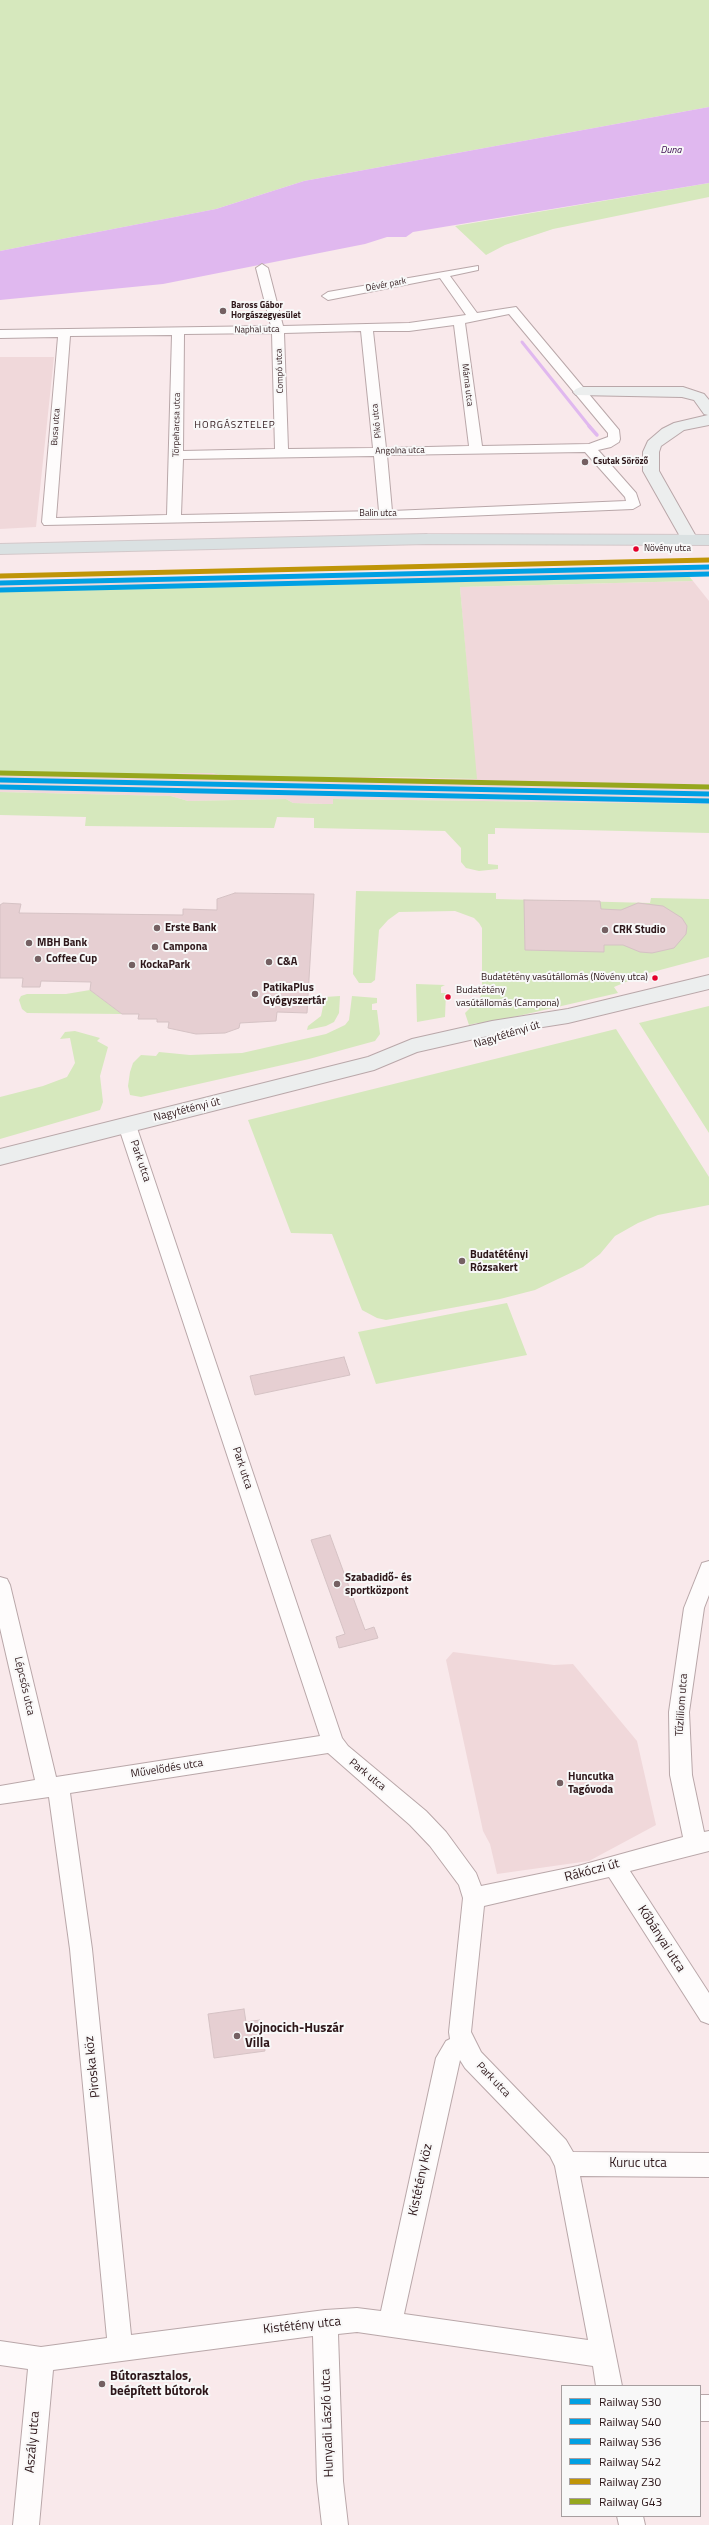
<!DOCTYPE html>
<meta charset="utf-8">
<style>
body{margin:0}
#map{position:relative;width:709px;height:2525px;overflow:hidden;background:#f9e9eb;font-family:"Titillium Web",sans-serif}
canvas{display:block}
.legend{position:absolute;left:561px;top:2385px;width:140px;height:132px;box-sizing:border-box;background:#f8f8f8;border:1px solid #a79e9f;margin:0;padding:5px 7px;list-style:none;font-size:12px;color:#2d1619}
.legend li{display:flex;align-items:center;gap:8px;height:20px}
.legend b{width:20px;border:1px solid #a79e9f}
</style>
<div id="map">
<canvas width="709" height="2525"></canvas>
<ul class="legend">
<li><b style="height:5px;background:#00a0e3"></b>Railway S30</li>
<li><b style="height:5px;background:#00a0e3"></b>Railway S40</li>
<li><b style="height:5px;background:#00a0e3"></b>Railway S36</li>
<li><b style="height:5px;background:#00a0e3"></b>Railway S42</li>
<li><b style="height:5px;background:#bf9508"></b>Railway Z30</li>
<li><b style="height:5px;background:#96a71e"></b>Railway G43</li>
</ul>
</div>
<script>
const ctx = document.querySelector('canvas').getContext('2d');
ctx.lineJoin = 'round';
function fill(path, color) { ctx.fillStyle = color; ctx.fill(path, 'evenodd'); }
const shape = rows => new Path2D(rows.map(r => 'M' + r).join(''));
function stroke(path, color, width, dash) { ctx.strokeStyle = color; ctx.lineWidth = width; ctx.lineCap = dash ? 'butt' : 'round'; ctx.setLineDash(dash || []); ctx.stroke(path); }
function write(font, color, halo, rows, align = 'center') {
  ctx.font = font + ' "Titillium Web",sans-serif'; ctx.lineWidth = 4; ctx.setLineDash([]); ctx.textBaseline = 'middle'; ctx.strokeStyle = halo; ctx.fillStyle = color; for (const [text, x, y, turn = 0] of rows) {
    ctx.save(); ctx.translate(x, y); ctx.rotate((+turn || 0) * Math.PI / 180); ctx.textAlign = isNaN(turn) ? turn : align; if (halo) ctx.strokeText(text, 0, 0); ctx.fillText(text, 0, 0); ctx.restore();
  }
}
fill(shape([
 [54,357,36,527,0,529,0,357],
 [709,565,709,575,0,589,0,581],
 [693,581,709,601,709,804,333,799,333,804,324,804,293,803,286,799,188,801,171,796,0,792,0,773,164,776,184,773,212,773,229,777,288,778,298,776,476,779,460,587],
 [453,1652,554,1665,573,1664,637,1741,656,1825,589,1861,497,1874,490,1844,483,1831,446,1660]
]), '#f0d8da');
fill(shape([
 [0,0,709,0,709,107,304,181,216,209,0,251],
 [709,183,709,197,553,229,505,245,486,255,455,226],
 [688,575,693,581,460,587,477,779,392,777,229,777,212,773,184,773,164,776,0,773,0,589],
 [0,792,171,796,188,801,286,799,293,803,324,804,333,804,333,799,709,804,709,833,495,828,495,834,488,834,488,864,498,865,498,869,479,871,466,868,461,862,461,848,445,831,314,828,314,818,277,817,274,828,85,826,86,817,0,815],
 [356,891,496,893,496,899,650,903,651,898,709,899,709,957,645,974,614,987,618,993,479,1025,477,1023,469,1025,465,1013,480,998,482,992,482,928,479,923,474,918,455,911,399,912,388,920,379,930,375,980,371,983,359,983,353,974],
 [416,984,445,985,441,987,441,993,446,993,445,1017,417,1022],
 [90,990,122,1014,27,1013,22,1009,19,1000,21,996,27,994,66,994],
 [340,996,339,1013,334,1022,326,1026,307,1030,308,1026,321,1016,325,997],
 [352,996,377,998,377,1003,372,1004,372,1010,377,1010,380,1034,375,1041,309,1059,141,1097,130,1095,128,1086,130,1072,133,1063,141,1055,156,1056,159,1052,190,1055,242,1053,326,1034,345,1025,349,1020],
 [709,1006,709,1133,639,1023],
 [616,1029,709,1177,709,1205,658,1215,638,1223,615,1236,600,1254,583,1267,535,1290,500,1299,386,1320,377,1318,362,1310,332,1234,291,1233,248,1120],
 [75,1031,100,1038,97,1041,108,1047,100,1076,103,1102,100,1110,0,1139,0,1097,43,1086,67,1077,75,1063,70,1038,60,1039,65,1032],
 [507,1303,527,1355,376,1384,358,1332]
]), '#d6e8bd');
fill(shape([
 [709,107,709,183,413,232,406,237,387,237,365,244,163,284,0,300,0,251,216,209,304,181]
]), '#e0b8ef');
stroke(shape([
 [522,342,590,427]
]), '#e0b8ef', 3);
stroke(shape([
 [589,426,597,435]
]), '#e0b8ef', 3.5);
const building = shape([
 [235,893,314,894,307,1013,277,1012,276,1021,240,1023,239,1028,225,1033,196,1034,168,1028,169,1022,157,1022,157,1019,138,1019,139,1014,122,1014,90,990,91,982,41,981,40,987,22,987,23,978,0,978,0,905,3,903,21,904,19,913,183,915,183,909,217,910,217,899,235,893],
 [524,900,600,901,601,909,621,910,638,903,663,906,682,918,687,926,686,934,674,948,652,953,640,952,623,945,604,945,604,952,525,950,524,900],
 [344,1357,350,1375,255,1395,250,1376,344,1357],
 [330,1535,365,1630,374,1627,378,1638,339,1648,336,1637,345,1634,311,1540,330,1535],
 [244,2009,246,2022,260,2020,265,2051,214,2058,208,2014,244,2009]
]);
fill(building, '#e6cfd2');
stroke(building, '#d5c2c4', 1);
const street = shape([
 [262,264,268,268,283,326,409,323,466,315,440,278,328,300,322,296,328,292,478,266,478,270,450,276,477,313,516,307,619,430,620,439,619,442,611,447,598,450,636,493,640,505,633,509,416,518,44,525,42,522,58,337,0,338,0,330,271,326,256,268,262,264],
 [509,314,608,433,608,437,589,444,482,446,465,323,509,314],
 [454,325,469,446,386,448,373,331,409,331,454,325],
 [361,331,373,448,288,449,284,333,361,331],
 [272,333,275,449,183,451,184,334,272,333],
 [172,335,167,515,56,518,70,336,172,335],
 [585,452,625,497,626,501,392,511,387,455,585,452],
 [374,456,379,511,181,515,183,459,374,456],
 [127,1119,133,1121,136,1125,342,1738,348,1746,426,1811,446,1832,476,1873,481,1886,578,1866,683,1837,670,1775,669,1712,684,1608,702,1563,709,1561,709,1595,704,1608,689,1712,692,1775,704,1832,709,1831,709,1851,630,1871,709,1993,709,2024,701,2021,609,1877,484,1906,471,2032,481,2052,566,2140,573,2152,709,2153,709,2177,580,2176,622,2386,596,2386,593,2366,357,2332,338,2334,343,2481,348,2525,322,2525,317,2481,313,2336,53,2370,39,2525,13,2525,28,2369,0,2365,0,2341,41,2347,107,2338,70,1949,49,1797,0,1804,0,1786,35,1780,0,1628,0,1577,7,1579,10,1585,56,1777,320,1736,118,1125,121,1121,127,1119],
 [328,1753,410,1825,430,1846,459,1885,463,1898,449,2032,450,2039,446,2041,436,2058,381,2311,357,2308,325,2310,131,2335,92,1949,70,1793,328,1753],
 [460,2060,465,2068,550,2156,555,2166,588,2340,404,2314,460,2060],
 [700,2395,709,2395,709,2421,700,2421,700,2395],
 [617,2516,643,2516,645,2525,619,2525,617,2516]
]);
const secondary = shape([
 [581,387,683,387,704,394,709,400,709,425,684,430,661,446,659,452,659,471,698,540,696,543,690,545,682,540,643,471,643,452,648,441,662,429,674,423,708,415,704,414,694,400,682,397,576,395,573,392,576,389,581,387],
 [709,975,709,989,568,1023,492,1035,417,1052,374,1070,0,1165,0,1149,368,1057,412,1039,492,1021,568,1009,709,975]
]);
const primary = shape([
 [427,534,709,535,709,545,427,544,0,554,0,544,427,534]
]);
stroke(street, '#b9a7a9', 2);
stroke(secondary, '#b9a7a9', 2);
stroke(primary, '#d3c8ca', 2);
fill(street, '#fefcfc');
fill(secondary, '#eceeee');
fill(primary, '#dae1e2');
stroke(shape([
 [0,583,709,567]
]), '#00a0e3', 5);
stroke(shape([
 [0,780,709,794]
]), '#00a0e3', 5);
stroke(shape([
 [0,590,709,574]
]), '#00a0e3', 5);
stroke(shape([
 [0,787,709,801]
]), '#00a0e3', 5);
stroke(shape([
 [0,576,709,560]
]), '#bf9508', 5);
stroke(shape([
 [0,773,709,787]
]), '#96a71e', 5);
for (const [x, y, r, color] of [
 [223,311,4,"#746062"],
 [585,462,4,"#746062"],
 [636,549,3.5,"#e4002b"],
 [157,928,4,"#746062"],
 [605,930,4,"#746062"],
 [29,943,4,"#746062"],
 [155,947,4,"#746062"],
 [38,959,4,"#746062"],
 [269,962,4,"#746062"],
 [132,965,4,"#746062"],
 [655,978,3.5,"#e4002b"],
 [255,994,4,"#746062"],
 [448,997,3.5,"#e4002b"],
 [462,1261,4,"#746062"],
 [337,1584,4,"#746062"],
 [560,1783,4,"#746062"],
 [237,2036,4,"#746062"],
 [102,2384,4,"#746062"]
]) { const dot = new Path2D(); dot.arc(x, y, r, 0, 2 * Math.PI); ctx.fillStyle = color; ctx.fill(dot); stroke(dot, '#f8f8f8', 1.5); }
write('9px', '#2d1619', '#f8f8f8', [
 ["Dévér park",386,285,-11],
 ["Naphal utca",257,330,-1],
 ["Compó utca",280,371,-92],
 ["Márna utca",467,385,83],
 ["Pikó utca",377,421,-96],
 ["Törpeharcsa utca",177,425,-89],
 ["Busa utca",56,427,-86],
 ["Angolna utca",400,451,-1],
 ["Balin utca",378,514]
]);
write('bold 9px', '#2d1619', '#f8f8f8', [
 ["Baross Gábor",231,306],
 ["Horgászegyesület",231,316],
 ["Csutak Söröző",593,462]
], 'left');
write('9px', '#2d1619', '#f8f8f8', [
 ["Növény utca",644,549]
], 'left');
write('italic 10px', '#3e0e53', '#f8f8f8', [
 ["Duna",671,151]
]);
ctx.letterSpacing = '1px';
write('10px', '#2d1619', '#f8f8f8', [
 ["HORGÁSZTELEP",235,426]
]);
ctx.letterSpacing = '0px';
write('10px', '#2d1619', '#f8f8f8', [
 ["Budatétény vasútállomás (Növény utca)",648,978],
 ["Budatétény",456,991,"left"],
 ["vasútállomás (Campona)",456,1004,"left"]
], 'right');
write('bold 11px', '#2d1619', '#f8f8f8', [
 ["Erste Bank",165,928],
 ["CRK Studio",613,930],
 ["MBH Bank",37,943],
 ["Campona",163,947],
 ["Coffee Cup",46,959],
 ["C&A",277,962],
 ["KockaPark",140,965],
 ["PatikaPlus",263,988],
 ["Gyógyszertár",263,1001],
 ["Budatétényi",470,1255],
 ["Rózsakert",470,1268],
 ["Szabadidő- és",345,1578],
 ["sportközpont",345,1591],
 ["Huncutka",568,1777],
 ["Tagóvoda",568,1790]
], 'left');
write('11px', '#2d1619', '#f8f8f8', [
 ["Nagytétényi út",507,1035,-17],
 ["Nagytétényi út",187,1110,-14],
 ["Park utca",140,1161,71],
 ["Park utca",242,1468,72],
 ["Lépcsős utca",24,1686,77],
 ["Tűzliliom utca",682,1705,-86],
 ["Művelődés utca",167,1769,-9],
 ["Park utca",367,1775,39],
 ["Park utca",493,2080,46]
]);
write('13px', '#2d1619', '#f8f8f8', [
 ["Rákóczi út",592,1871,-15],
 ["Kőbányai utca",661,1939,57],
 ["Piroska köz",93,2067,-96],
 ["Kuruc utca",638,2164],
 ["Kistétény köz",421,2180,-78],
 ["Kistétény utca",302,2326,-6],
 ["Hunyadi László utca",328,2423,-92],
 ["Aszály utca",33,2442,-85]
]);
write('bold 13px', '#2d1619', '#f8f8f8', [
 ["Vojnocich-Huszár",245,2029],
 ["Villa",245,2044],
 ["Bútorasztalos,",110,2377],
 ["beépített bútorok",110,2392]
], 'left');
</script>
